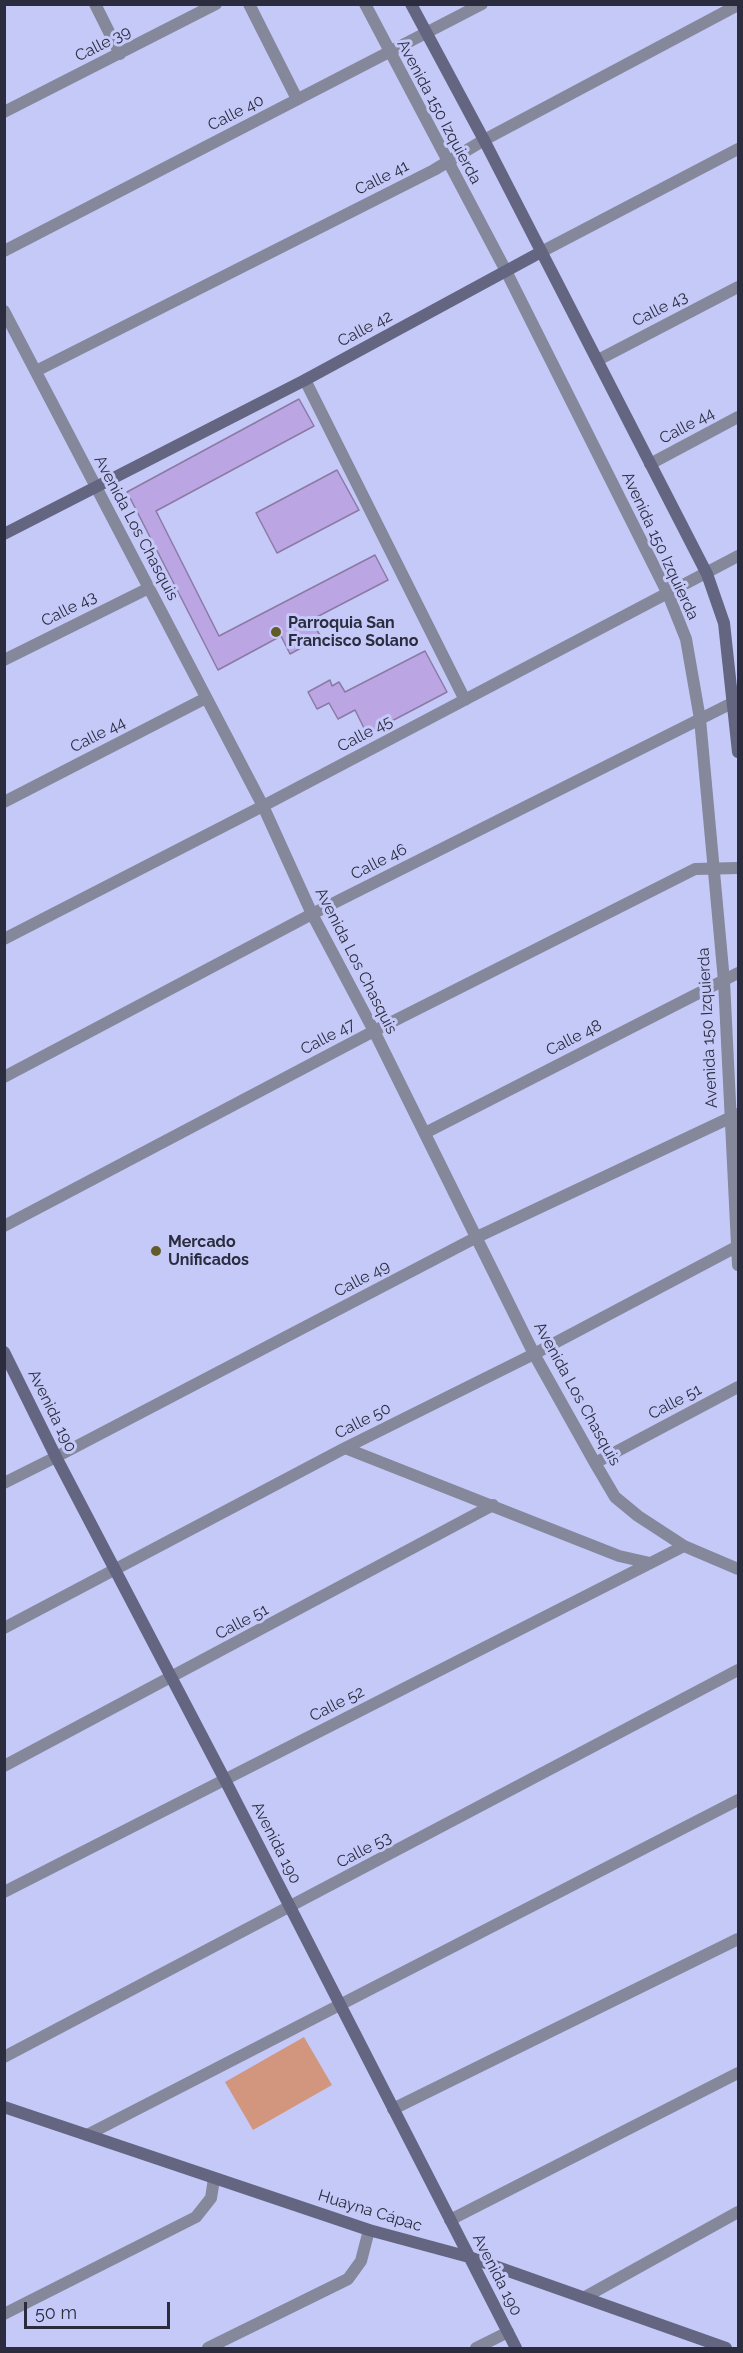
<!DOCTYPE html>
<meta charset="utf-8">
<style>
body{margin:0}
#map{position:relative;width:743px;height:2353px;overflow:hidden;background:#c5c9f8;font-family:Raleway,sans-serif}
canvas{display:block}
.frame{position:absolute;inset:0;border:6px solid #2b2c3e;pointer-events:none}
.scale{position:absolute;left:24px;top:2302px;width:146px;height:27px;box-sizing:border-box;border:3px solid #2b2c3e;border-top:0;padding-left:8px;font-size:18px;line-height:21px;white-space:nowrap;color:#2b2c3e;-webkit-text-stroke:4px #c5c9f8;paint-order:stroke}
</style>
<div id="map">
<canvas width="743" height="2353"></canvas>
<div class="frame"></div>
<div class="scale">50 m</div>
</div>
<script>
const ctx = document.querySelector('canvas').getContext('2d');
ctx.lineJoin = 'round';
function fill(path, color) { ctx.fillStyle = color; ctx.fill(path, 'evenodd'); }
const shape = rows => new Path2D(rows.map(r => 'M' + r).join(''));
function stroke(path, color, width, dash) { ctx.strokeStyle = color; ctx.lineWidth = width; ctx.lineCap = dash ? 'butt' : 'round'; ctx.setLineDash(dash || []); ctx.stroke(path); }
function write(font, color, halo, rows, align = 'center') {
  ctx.font = font + ' Raleway,sans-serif'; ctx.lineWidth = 6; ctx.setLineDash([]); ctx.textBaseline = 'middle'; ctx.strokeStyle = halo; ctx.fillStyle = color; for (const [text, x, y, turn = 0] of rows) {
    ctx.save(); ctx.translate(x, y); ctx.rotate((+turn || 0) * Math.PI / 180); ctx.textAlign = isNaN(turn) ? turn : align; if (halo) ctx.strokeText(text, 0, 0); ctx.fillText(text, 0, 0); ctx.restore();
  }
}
fill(shape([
 [304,2037,332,2085,253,2130,225,2082]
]), '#d2967f');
const building = shape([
 [299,399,314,426,156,511,219,636,375,555,388,580,311,620,321,637,290,654,281,636,218,670,127,492,299,399],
 [337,470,359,510,277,553,256,513,337,470],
 [425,651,447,692,367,734,355,710,338,719,329,703,317,709,308,692,330,680,332,686,339,682,345,692,425,651]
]);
fill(building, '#bca5e3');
stroke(building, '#8a7aa4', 1.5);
stroke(shape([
 [95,4,120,54],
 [249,4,297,99],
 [365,4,506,271,668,594,686,639,700,719,724,981,738,1265],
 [4,112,216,4],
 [4,251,482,4],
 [541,252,738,149],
 [4,311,263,806,312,914,374,1031,534,1354,595,1463,615,1497,638,1516,684,1546,738,1569],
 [598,360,738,287],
 [36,371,434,170,484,140,738,5],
 [305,380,465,700],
 [650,464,738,417],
 [4,660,149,588],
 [4,802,206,698],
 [4,939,263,806,738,556],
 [4,1077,312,914,738,700],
 [425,1133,738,973],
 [4,1226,374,1031,695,869,738,868],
 [345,1448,619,1556,650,1563],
 [595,1463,738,1387],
 [4,1483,56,1457,477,1237,738,1114],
 [4,1628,345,1448,534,1354,738,1246],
 [4,1766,493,1505],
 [4,1892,684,1546],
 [4,2057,738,1670],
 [393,2109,738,1939],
 [87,2135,738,1800],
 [450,2220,738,2073],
 [585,2297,738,2212],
 [4,2314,196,2217,211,2198,214,2179],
 [208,2348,348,2279,361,2261,369,2230],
 [476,2348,508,2332]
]), '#85879b', 12);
stroke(shape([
 [411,4,484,140,707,574,724,623,738,752],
 [4,534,305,380,541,252],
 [4,1352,56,1457,225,1780,516,2348],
 [4,2107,369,2230,469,2257,726,2348]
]), '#636581', 12);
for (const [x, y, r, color] of [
 [276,632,6,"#625b27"],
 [156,1251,6,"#625b27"]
]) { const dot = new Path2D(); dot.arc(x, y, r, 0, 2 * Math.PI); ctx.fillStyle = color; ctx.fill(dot); stroke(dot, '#c5c9f8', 2); }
write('16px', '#2b2c3e', '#c5c9f8', [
 ["Calle 39",103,44,-27],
 ["Avenida 150 Izquierda",439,112,62],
 ["Calle 40",236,113,-27],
 ["Calle 41",382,178,-27],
 ["Calle 43",660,309,-27],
 ["Calle 42",365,329,-28],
 ["Calle 44",687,426,-28],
 ["Avenida Los Chasquis",136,528,62],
 ["Avenida 150 Izquierda",660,546,65],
 ["Calle 43",69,609,-27],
 ["Calle 45",365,734,-28],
 ["Calle 44",98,735,-27],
 ["Calle 46",379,862,-27],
 ["Avenida Los Chasquis",356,961,63],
 ["Avenida 150 Izquierda",708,1028,-93],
 ["Calle 47",328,1037,-28],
 ["Calle 48",574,1038,-27],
 ["Calle 49",362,1279,-28],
 ["Avenida Los Chasquis",577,1394,61],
 ["Calle 51",675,1402,-28],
 ["Avenida 190",52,1411,64],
 ["Calle 50",363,1421,-27],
 ["Calle 51",242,1622,-28],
 ["Calle 52",337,1704,-27],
 ["Avenida 190",276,1843,63],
 ["Calle 53",364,1850,-28],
 ["Huayna Cápac",370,2211,17],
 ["Avenida 190",497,2275,63]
]);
write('bold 16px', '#2b2c3e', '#c5c9f8', [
 ["Parroquia San",288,623],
 ["Francisco Solano",288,641],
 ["Mercado",168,1242],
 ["Unificados",168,1260]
], 'left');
</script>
